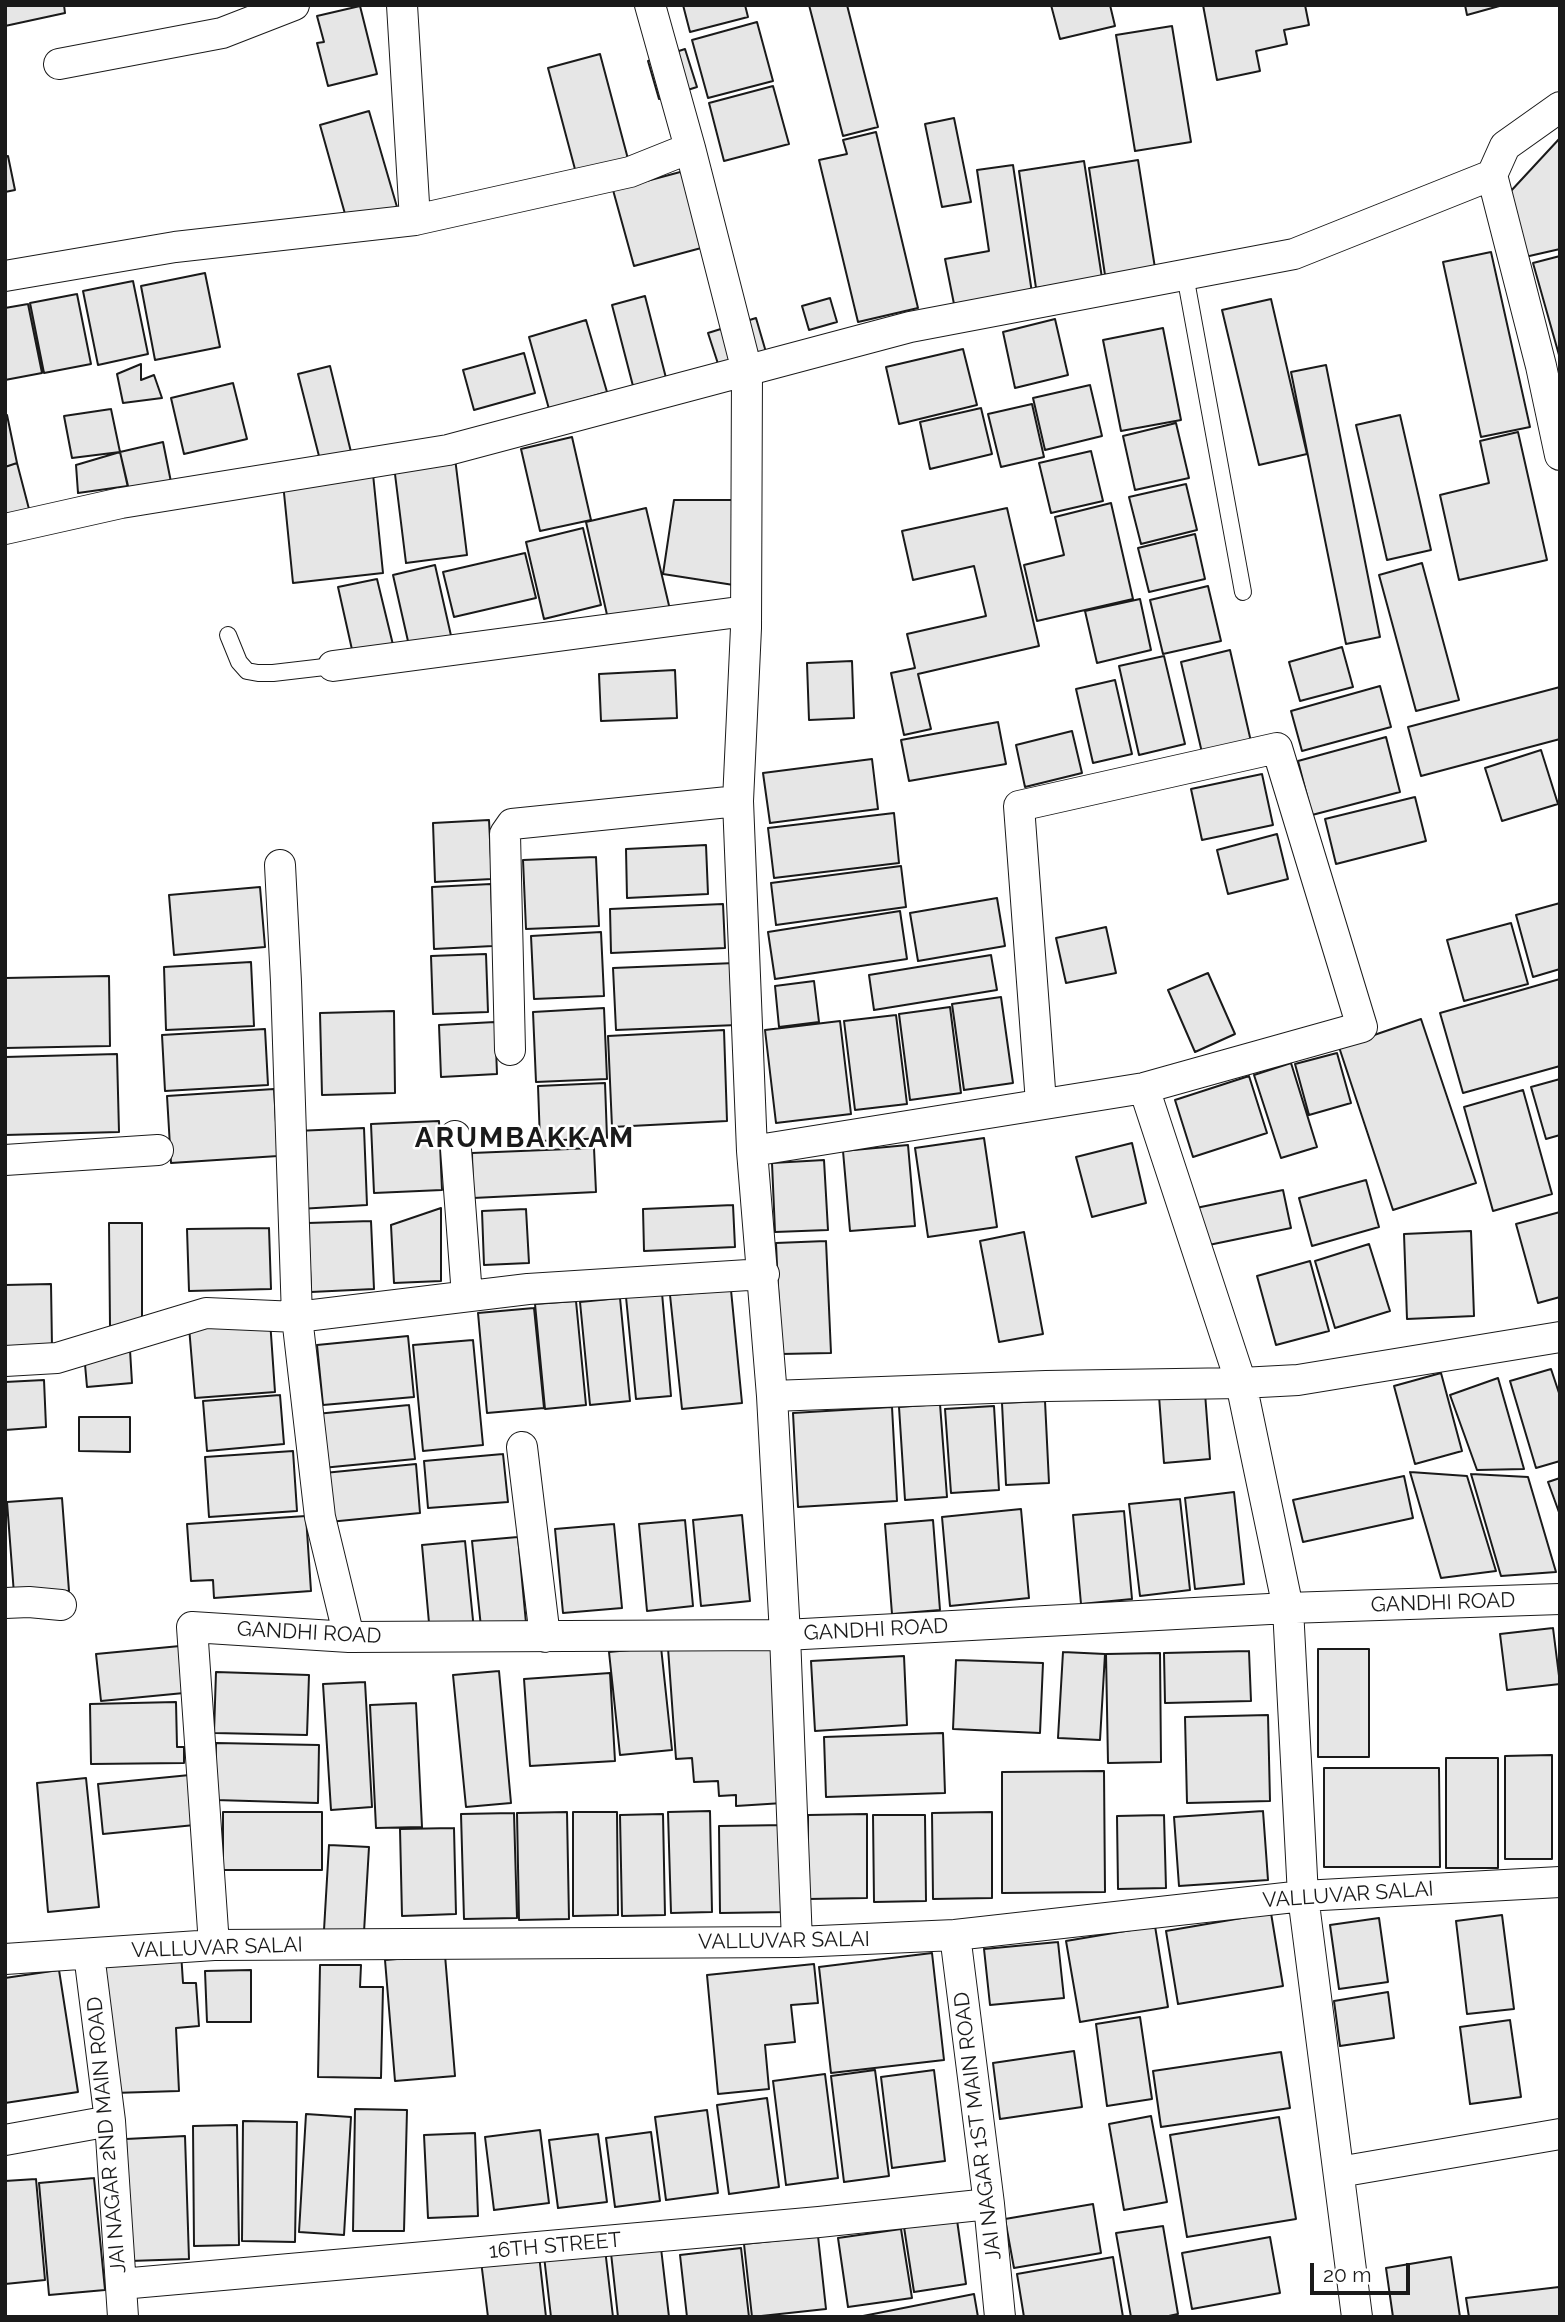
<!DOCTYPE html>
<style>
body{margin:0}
#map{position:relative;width:1565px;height:2322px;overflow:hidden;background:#fff;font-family:Raleway,sans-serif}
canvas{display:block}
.frame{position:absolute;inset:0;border:7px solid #1a1a1a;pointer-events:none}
.scale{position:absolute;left:1310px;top:2263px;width:100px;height:32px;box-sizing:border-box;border:4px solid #1a1a1a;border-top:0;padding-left:9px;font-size:21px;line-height:24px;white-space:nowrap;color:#1a1a1a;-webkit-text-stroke:5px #fff;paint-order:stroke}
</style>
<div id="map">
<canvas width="1565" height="2322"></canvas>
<div class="frame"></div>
<div class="scale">20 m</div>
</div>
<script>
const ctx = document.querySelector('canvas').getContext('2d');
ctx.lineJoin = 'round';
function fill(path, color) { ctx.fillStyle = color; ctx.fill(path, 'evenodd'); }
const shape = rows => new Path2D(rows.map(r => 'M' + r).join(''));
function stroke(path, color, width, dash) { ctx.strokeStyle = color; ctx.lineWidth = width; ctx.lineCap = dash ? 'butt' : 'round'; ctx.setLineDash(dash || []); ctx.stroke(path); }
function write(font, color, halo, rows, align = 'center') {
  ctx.font = font + ' Raleway,sans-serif'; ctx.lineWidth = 5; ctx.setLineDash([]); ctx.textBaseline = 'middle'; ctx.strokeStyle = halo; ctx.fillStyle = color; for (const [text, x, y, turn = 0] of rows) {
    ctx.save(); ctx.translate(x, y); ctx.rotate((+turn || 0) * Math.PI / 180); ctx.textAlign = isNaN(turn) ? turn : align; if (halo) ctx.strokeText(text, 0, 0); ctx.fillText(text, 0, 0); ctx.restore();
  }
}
const building = shape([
 [5,5,64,5,65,13,5,26,5,5],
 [683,5,745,5,748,17,690,32,683,5],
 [809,5,847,5,878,127,843,136,809,5],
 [1051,5,1110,5,1115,26,1060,39,1051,5],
 [1203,5,1305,5,1309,25,1284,30,1287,44,1256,51,1260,71,1217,80,1203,5],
 [1465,5,1503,5,1467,15,1465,5],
 [360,6,377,74,328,86,317,43,324,42,317,16,360,6],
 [757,22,773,81,708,98,692,40,757,22],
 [1172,26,1191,142,1135,151,1116,35,1172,26],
 [685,49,697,87,659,99,648,61,685,49],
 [600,54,628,159,576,173,548,68,600,54],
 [773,86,789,144,724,161,709,103,773,86],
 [369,111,397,207,347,221,320,125,369,111],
 [954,118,971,202,942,207,925,124,954,118],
 [876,132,918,308,858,322,819,160,847,154,843,140,876,132],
 [1560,138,1560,249,1525,257,1510,192,1560,138],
 [8,156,15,190,5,192,5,157,8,156],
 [1138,160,1155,268,1105,275,1089,168,1138,160],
 [1084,161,1102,278,1036,288,1019,171,1084,161],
 [1013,165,1032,293,955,309,945,259,989,251,977,170,1013,165],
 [684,171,705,247,634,266,613,190,684,171],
 [1491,252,1530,427,1481,437,1443,262,1491,252],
 [1560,256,1560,355,1559,355,1533,263,1560,256],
 [205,273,220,347,155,360,141,286,205,273],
 [133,281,148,354,98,365,83,291,133,281],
 [77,294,91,364,44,373,30,303,77,294],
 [645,296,666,378,633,386,612,305,645,296],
 [830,298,837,322,809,330,802,306,830,298],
 [1271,299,1307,454,1259,465,1222,310,1271,299],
 [28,304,42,373,5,380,5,308,28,304],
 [756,318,768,359,721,373,708,333,756,318],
 [1055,319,1068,375,1015,388,1003,332,1055,319],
 [586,320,607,392,549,409,529,337,586,320],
 [1163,328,1181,420,1121,431,1103,340,1163,328],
 [963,349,977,405,899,424,886,367,963,349],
 [524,353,535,393,474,410,463,370,524,353],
 [141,364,141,380,154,375,162,398,123,403,117,374,141,364],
 [1326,365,1380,637,1346,644,1291,372,1326,365],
 [330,366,351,452,320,460,298,374,330,366],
 [233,383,247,439,184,454,171,398,233,383],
 [1090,385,1102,436,1045,450,1033,398,1090,385],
 [1032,404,1044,457,1001,467,988,414,1032,404],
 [981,408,992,454,930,469,920,422,981,408],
 [111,409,120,452,72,458,64,416,111,409],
 [7,415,17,463,5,467,5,416,7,415],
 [1400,415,1431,550,1387,560,1356,425,1400,415],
 [1176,423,1189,478,1135,490,1123,436,1176,423],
 [1518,432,1547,560,1459,580,1440,495,1489,483,1480,441,1518,432],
 [572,437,591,520,540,531,521,449,572,437],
 [163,442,173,492,131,501,120,452,163,442],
 [1091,451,1103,501,1051,513,1039,463,1091,451],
 [120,452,128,486,78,493,76,465,120,452],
 [455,458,467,555,406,563,394,466,455,458],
 [17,463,29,509,5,516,5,467,17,463],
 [373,474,383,573,293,583,283,483,373,474],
 [1186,484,1197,530,1141,544,1129,497,1186,484],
 [674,500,740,500,740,586,663,574,674,500],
 [1111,503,1133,599,1037,621,1024,565,1064,555,1055,517,1111,503],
 [646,508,671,614,610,628,586,522,646,508],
 [1007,508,1039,646,918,674,931,729,904,735,891,673,915,668,907,634,986,616,974,566,913,580,902,531,1007,508],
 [583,528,601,605,544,619,526,542,583,528],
 [1195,534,1205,579,1149,592,1138,548,1195,534],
 [525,553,536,598,454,617,443,572,525,553],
 [1422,563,1459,700,1416,711,1379,575,1422,563],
 [435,565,452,640,410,650,393,575,435,565],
 [377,579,395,653,355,663,338,587,377,579],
 [1208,586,1221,641,1163,654,1150,600,1208,586],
 [1140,599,1151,650,1097,663,1085,611,1140,599],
 [1342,647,1353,687,1300,701,1289,662,1342,647],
 [1230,650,1252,746,1203,757,1181,662,1230,650],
 [1164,656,1185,744,1139,755,1119,666,1164,656],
 [852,661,854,718,809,720,807,663,852,661],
 [675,670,677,718,601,721,599,674,675,670],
 [1115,680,1132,754,1093,763,1076,689,1115,680],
 [1380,686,1391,727,1302,751,1291,711,1380,686],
 [1560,687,1560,739,1421,776,1408,727,1560,687],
 [998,722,1006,764,909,781,901,740,998,722],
 [1072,731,1082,773,1025,787,1016,745,1072,731],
 [1386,737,1400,792,1312,815,1298,761,1386,737],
 [1541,750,1558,804,1502,821,1485,768,1541,750],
 [872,759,878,809,770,823,763,773,872,759],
 [1262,774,1273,825,1202,840,1191,789,1262,774],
 [1415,797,1426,841,1336,864,1325,819,1415,797],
 [894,813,899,863,774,878,768,828,894,813],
 [489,820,492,879,435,882,433,823,489,820],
 [1277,834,1288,879,1228,894,1217,850,1277,834],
 [706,845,708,894,627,898,626,849,706,845],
 [596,857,599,926,526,929,523,860,596,857],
 [901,866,906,907,776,925,771,883,901,866],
 [491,884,493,946,434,949,432,887,491,884],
 [260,887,265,947,174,955,169,895,260,887],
 [997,898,1005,946,918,961,910,913,997,898],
 [1560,903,1560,969,1533,977,1516,915,1560,903],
 [723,904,725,948,611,953,610,909,723,904],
 [900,911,907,959,775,979,768,932,900,911],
 [1511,923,1528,984,1464,1001,1447,940,1511,923],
 [1106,927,1116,973,1066,983,1056,938,1106,927],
 [601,932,604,996,534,999,531,936,601,932],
 [486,954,488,1012,433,1014,431,956,486,954],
 [991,955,997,990,874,1010,869,975,991,955],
 [251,962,254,1026,166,1030,164,967,251,962],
 [735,963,737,1025,616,1030,613,968,735,963],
 [1208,973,1235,1034,1195,1052,1168,990,1208,973],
 [109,976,110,1046,5,1048,5,978,109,976],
 [1560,979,1560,1066,1463,1093,1440,1013,1560,979],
 [814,981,819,1022,779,1027,775,986,814,981],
 [1001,997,1013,1083,964,1090,952,1004,1001,997],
 [950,1007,961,1093,910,1100,899,1014,950,1007],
 [604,1008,607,1079,536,1082,533,1012,604,1008],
 [394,1011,395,1093,322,1095,320,1013,394,1011],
 [896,1015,907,1104,855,1110,844,1021,896,1015],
 [1421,1019,1476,1183,1393,1210,1339,1047,1421,1019],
 [840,1021,851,1114,776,1123,765,1030,840,1021],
 [495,1022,497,1074,441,1077,439,1025,495,1022],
 [265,1029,268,1085,165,1091,162,1035,265,1029],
 [724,1030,727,1121,612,1127,608,1036,724,1030],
 [1337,1053,1351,1103,1309,1115,1295,1064,1337,1053],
 [117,1054,119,1132,5,1135,5,1057,117,1054],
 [1291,1063,1317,1147,1281,1158,1254,1075,1291,1063],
 [1249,1076,1267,1133,1193,1157,1175,1100,1249,1076],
 [1560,1079,1560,1135,1546,1139,1531,1087,1560,1079],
 [605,1083,607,1138,540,1141,538,1086,605,1083],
 [274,1089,278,1156,171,1163,167,1096,274,1089],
 [1523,1090,1552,1194,1493,1211,1464,1107,1523,1090],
 [439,1121,442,1190,374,1193,371,1124,439,1121],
 [364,1128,367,1205,299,1209,296,1131,364,1128],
 [984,1138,997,1227,928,1237,915,1148,984,1138],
 [1132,1143,1146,1203,1092,1217,1076,1157,1132,1143],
 [908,1145,915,1226,850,1231,843,1151,908,1145],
 [594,1148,596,1192,473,1198,472,1153,594,1148],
 [824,1160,828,1230,775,1232,772,1163,824,1160],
 [1366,1180,1379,1227,1312,1246,1299,1198,1366,1180],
 [1283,1190,1291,1228,1204,1246,1196,1208,1283,1190],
 [733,1205,735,1247,644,1251,643,1209,733,1205],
 [441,1208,441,1281,394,1283,391,1225,441,1208],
 [526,1209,529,1263,484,1265,482,1211,526,1209],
 [1560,1212,1560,1297,1538,1303,1516,1224,1560,1212],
 [371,1221,374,1289,311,1292,308,1223,371,1221],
 [109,1223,142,1223,142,1325,110,1326,109,1223],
 [269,1228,271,1289,189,1291,187,1229,269,1228],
 [1471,1231,1474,1316,1407,1319,1404,1234,1471,1231],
 [1024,1232,1043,1334,999,1342,980,1241,1024,1232],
 [826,1241,831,1353,781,1354,776,1243,826,1241],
 [1369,1244,1390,1311,1335,1328,1315,1261,1369,1244],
 [1310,1261,1329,1331,1276,1345,1257,1276,1310,1261],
 [51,1284,52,1347,5,1348,5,1285,51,1284],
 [731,1290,742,1403,682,1409,670,1295,731,1290],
 [662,1293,671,1396,636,1399,626,1297,662,1293],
 [620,1298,630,1401,590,1405,580,1302,620,1298],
 [576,1301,586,1405,545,1409,535,1304,576,1301],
 [534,1308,544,1408,487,1413,478,1313,534,1308],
 [270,1320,275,1392,195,1398,189,1327,270,1320],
 [408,1336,414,1397,323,1405,317,1345,408,1336],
 [473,1340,483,1445,423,1451,413,1345,473,1340],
 [130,1350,132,1383,87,1387,84,1353,130,1350],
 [1551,1369,1560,1396,1560,1461,1536,1468,1510,1381,1551,1369],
 [1441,1373,1462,1451,1415,1464,1394,1386,1441,1373],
 [1498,1378,1524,1469,1477,1470,1450,1395,1498,1378],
 [44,1380,46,1427,5,1430,5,1382,44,1380],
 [1205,1393,1210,1459,1164,1463,1159,1396,1205,1393],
 [280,1395,284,1444,207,1451,203,1401,280,1395],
 [1045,1401,1049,1483,1006,1485,1002,1403,1045,1401],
 [940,1404,947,1497,905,1500,899,1407,940,1404],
 [409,1405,415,1459,322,1468,316,1414,409,1405],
 [994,1406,999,1490,951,1493,945,1409,994,1406],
 [892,1407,897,1501,798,1507,793,1413,892,1407],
 [79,1417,130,1417,130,1452,79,1451,79,1417],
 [293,1451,297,1511,209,1517,205,1457,293,1451],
 [503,1454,508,1502,428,1508,424,1461,503,1454],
 [416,1464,420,1513,329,1522,324,1473,416,1464],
 [1410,1472,1467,1476,1496,1571,1441,1578,1410,1472],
 [1471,1474,1528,1477,1556,1572,1501,1576,1471,1474],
 [1404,1476,1413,1518,1303,1542,1293,1500,1404,1476],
 [1560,1478,1560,1515,1548,1482,1560,1478],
 [1234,1492,1244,1584,1195,1589,1185,1498,1234,1492],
 [62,1498,69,1591,14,1594,7,1502,62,1498],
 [1180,1499,1190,1590,1140,1596,1129,1504,1180,1499],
 [1021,1509,1029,1598,950,1606,942,1517,1021,1509],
 [1124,1511,1132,1599,1081,1604,1073,1515,1124,1511],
 [742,1515,750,1601,701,1606,693,1520,742,1515],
 [306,1516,311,1591,214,1598,213,1580,191,1581,187,1524,306,1516],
 [685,1520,693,1606,647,1611,639,1524,685,1520],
 [933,1520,940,1610,892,1614,885,1524,933,1520],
 [614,1524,622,1608,563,1613,555,1529,614,1524],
 [518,1537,526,1623,481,1627,472,1541,518,1537],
 [465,1541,474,1630,430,1634,422,1545,465,1541],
 [1553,1628,1560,1684,1507,1690,1500,1634,1553,1628],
 [772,1640,783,1803,736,1806,736,1795,719,1796,718,1781,694,1782,692,1758,676,1759,668,1648,772,1640],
 [180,1646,184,1693,101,1701,96,1654,180,1646],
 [661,1647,672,1750,620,1755,609,1652,661,1647],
 [1318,1649,1369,1649,1369,1757,1318,1757,1318,1649],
 [1249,1651,1251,1701,1165,1703,1164,1653,1249,1651],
 [1063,1652,1105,1654,1100,1740,1058,1738,1063,1652],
 [1160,1653,1161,1762,1108,1763,1106,1654,1160,1653],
 [904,1656,907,1725,815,1731,811,1661,904,1656],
 [956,1660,1043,1663,1040,1733,953,1729,956,1660],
 [499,1671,511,1803,466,1807,453,1675,499,1671],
 [216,1672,309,1675,307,1735,214,1733,216,1672],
 [610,1673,615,1761,530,1766,524,1679,610,1673],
 [365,1682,372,1807,331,1810,323,1684,365,1682],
 [176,1702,177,1747,184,1747,184,1763,91,1764,90,1704,176,1702],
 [416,1703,422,1827,376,1828,370,1705,416,1703],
 [1268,1715,1270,1801,1187,1803,1185,1717,1268,1715],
 [943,1733,945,1793,826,1797,824,1737,943,1733],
 [216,1743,319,1745,318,1803,215,1800,216,1743],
 [1552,1755,1552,1859,1505,1859,1505,1756,1552,1755],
 [1446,1758,1498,1758,1498,1868,1446,1868,1446,1758],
 [1324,1768,1439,1768,1440,1867,1324,1867,1324,1768],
 [1104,1771,1105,1892,1002,1893,1002,1772,1104,1771],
 [200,1774,205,1824,103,1834,98,1784,200,1774],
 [86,1778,99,1907,48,1912,37,1783,86,1778],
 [710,1811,712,1912,671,1913,668,1812,710,1811],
 [1263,1811,1268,1880,1179,1886,1174,1817,1263,1811],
 [223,1812,322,1812,322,1870,223,1870,223,1812],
 [567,1812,569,1919,519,1920,517,1813,567,1812],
 [573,1812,617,1812,618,1915,573,1916,573,1812],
 [992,1812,992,1898,933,1899,932,1813,992,1812],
 [514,1813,517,1918,464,1919,461,1814,514,1813],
 [663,1814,665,1915,622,1916,620,1815,663,1814],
 [867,1814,867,1898,808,1899,808,1815,867,1814],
 [873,1815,925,1815,926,1901,874,1902,873,1815],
 [1164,1815,1166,1888,1118,1889,1117,1816,1164,1815],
 [786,1825,788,1912,720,1913,719,1826,786,1825],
 [454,1828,456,1914,402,1916,400,1829,454,1828],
 [329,1845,369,1847,364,1932,324,1930,329,1845],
 [1271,1913,1283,1986,1178,2004,1166,1931,1271,1913],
 [1502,1915,1514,2009,1467,2014,1456,1921,1502,1915],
 [1379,1918,1388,1982,1339,1989,1330,1925,1379,1918],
 [1155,1926,1168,2007,1080,2022,1066,1941,1155,1926],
 [1058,1942,1064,1998,990,2005,984,1949,1058,1942],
 [181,1952,183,1983,196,1983,199,2026,176,2028,179,2091,113,2093,104,1956,181,1952],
 [932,1953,944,2060,831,2073,819,1967,932,1953],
 [445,1955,455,2076,395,2081,385,1960,445,1955],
 [814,1964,818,2003,791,2005,795,2042,765,2045,769,2089,718,2094,707,1975,814,1964],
 [320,1965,361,1965,360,1987,383,1987,381,2078,318,2077,320,1965],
 [59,1970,78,2092,5,2103,5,1978,59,1970],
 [251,1970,251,2022,207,2022,205,1971,251,1970],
 [1388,1992,1394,2038,1340,2046,1334,2001,1388,1992],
 [1140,2017,1152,2099,1107,2106,1096,2024,1140,2017],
 [1510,2020,1521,2097,1470,2104,1460,2027,1510,2020],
 [1074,2051,1082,2107,1000,2119,993,2063,1074,2051],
 [1281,2052,1290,2108,1161,2127,1153,2071,1281,2052],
 [875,2070,889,2176,844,2182,831,2076,875,2070],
 [934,2070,945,2161,892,2168,881,2077,934,2070],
 [825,2074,838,2178,786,2185,773,2081,825,2074],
 [767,2098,779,2187,729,2194,717,2105,767,2098],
 [355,2109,407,2110,404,2231,353,2231,355,2109],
 [707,2110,718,2193,666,2200,655,2117,707,2110],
 [306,2114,351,2117,344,2235,299,2232,306,2114],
 [1151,2116,1167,2202,1124,2210,1109,2124,1151,2116],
 [1279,2117,1296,2219,1187,2237,1170,2135,1279,2117],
 [243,2121,297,2122,295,2242,242,2241,243,2121],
 [237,2125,239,2245,194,2246,193,2126,237,2125],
 [540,2130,549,2203,494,2210,485,2137,540,2130],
 [651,2132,660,2201,615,2207,606,2138,651,2132],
 [475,2133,478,2216,428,2218,424,2135,475,2133],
 [598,2134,607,2202,558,2208,549,2140,598,2134],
 [185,2136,189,2259,130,2261,126,2139,185,2136],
 [94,2178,105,2290,49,2295,39,2183,94,2178],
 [36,2179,45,2280,5,2284,5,2181,36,2179],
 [1093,2204,1101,2253,1014,2268,1005,2219,1093,2204],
 [957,2220,966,2284,914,2292,904,2227,957,2220],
 [1163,2226,1178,2314,1164,2317,1131,2317,1116,2233,1163,2226],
 [901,2229,912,2298,848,2307,838,2238,901,2229],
 [818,2236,826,2309,752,2317,744,2244,818,2236],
 [1270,2237,1280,2293,1192,2309,1182,2253,1270,2237],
 [661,2248,669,2317,618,2317,611,2253,661,2248],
 [741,2248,749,2317,687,2317,680,2255,741,2248],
 [605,2249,613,2317,551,2317,544,2256,605,2249],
 [539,2255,546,2317,488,2317,481,2261,539,2255],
 [1113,2257,1123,2317,1024,2317,1017,2274,1113,2257],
 [1451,2257,1460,2317,1393,2317,1386,2268,1451,2257],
 [1559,2287,1560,2317,1469,2317,1466,2298,1559,2287],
 [974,2294,978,2317,858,2317,974,2294]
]);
fill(building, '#e6e6e6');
stroke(building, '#1a1a1a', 2);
const lane = shape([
 [1185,275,1243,592],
 [228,635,239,662,247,671,258,673,273,673,333,666]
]);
const street = shape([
 [402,5,415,220],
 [650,5,690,148,747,371,746,628,738,801,752,1151,772,1396,785,1635,797,1942],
 [59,64,222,33,294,5],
 [1560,107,1505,146,1492,175,1541,366,1560,455],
 [5,276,175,247,415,220,630,172,690,148],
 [5,529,121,503,448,450,910,327,1294,254,1492,175],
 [333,666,746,611],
 [280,865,286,982,297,1317,320,1517,349,1637],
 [510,1050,505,834,512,824,738,801],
 [1144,1088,1241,1383,1288,1608,1303,1896,1357,2317],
 [455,1136,467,1296],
 [752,1151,1144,1088,1362,1027,1277,748,1019,806,1041,1103],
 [5,1160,158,1150],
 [5,1361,57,1358,206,1313,297,1317,528,1289,764,1274],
 [772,1396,1046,1386,1241,1383,1298,1380,1560,1337],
 [522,1447,545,1637],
 [5,1603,29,1602,61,1605],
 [955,1935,989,2204,1000,2317],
 [214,1945,192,1627,349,1637,785,1635,1288,1608,1560,1599],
 [89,1954,110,2121,123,2317],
 [5,1959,214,1945,797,1942,955,1935,1303,1896,1560,1882],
 [5,2140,110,2121],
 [1339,2172,1560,2134],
 [121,2284,819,2222,989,2204]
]);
stroke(lane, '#1a1a1a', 18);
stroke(street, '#1a1a1a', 32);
stroke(lane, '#fff', 16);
stroke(street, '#fff', 30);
write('21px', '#1a1a1a', '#fff', [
 ["GANDHI ROAD",1443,1603,-2],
 ["GANDHI ROAD",876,1630,-3],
 ["GANDHI ROAD",309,1633,3],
 ["VALLUVAR SALAI",1348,1895,-4],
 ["VALLUVAR SALAI",784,1941,-1],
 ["VALLUVAR SALAI",217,1948,-2],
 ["JAI NAGAR 1ST MAIN ROAD",978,2126,-97],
 ["JAI NAGAR 2ND MAIN ROAD",107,2135,-95],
 ["16TH STREET",555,2246,-5]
]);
ctx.letterSpacing = '2px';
write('bold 28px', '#1a1a1a', '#fff', [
 ["ARUMBAKKAM",525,1139]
]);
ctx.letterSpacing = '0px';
</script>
